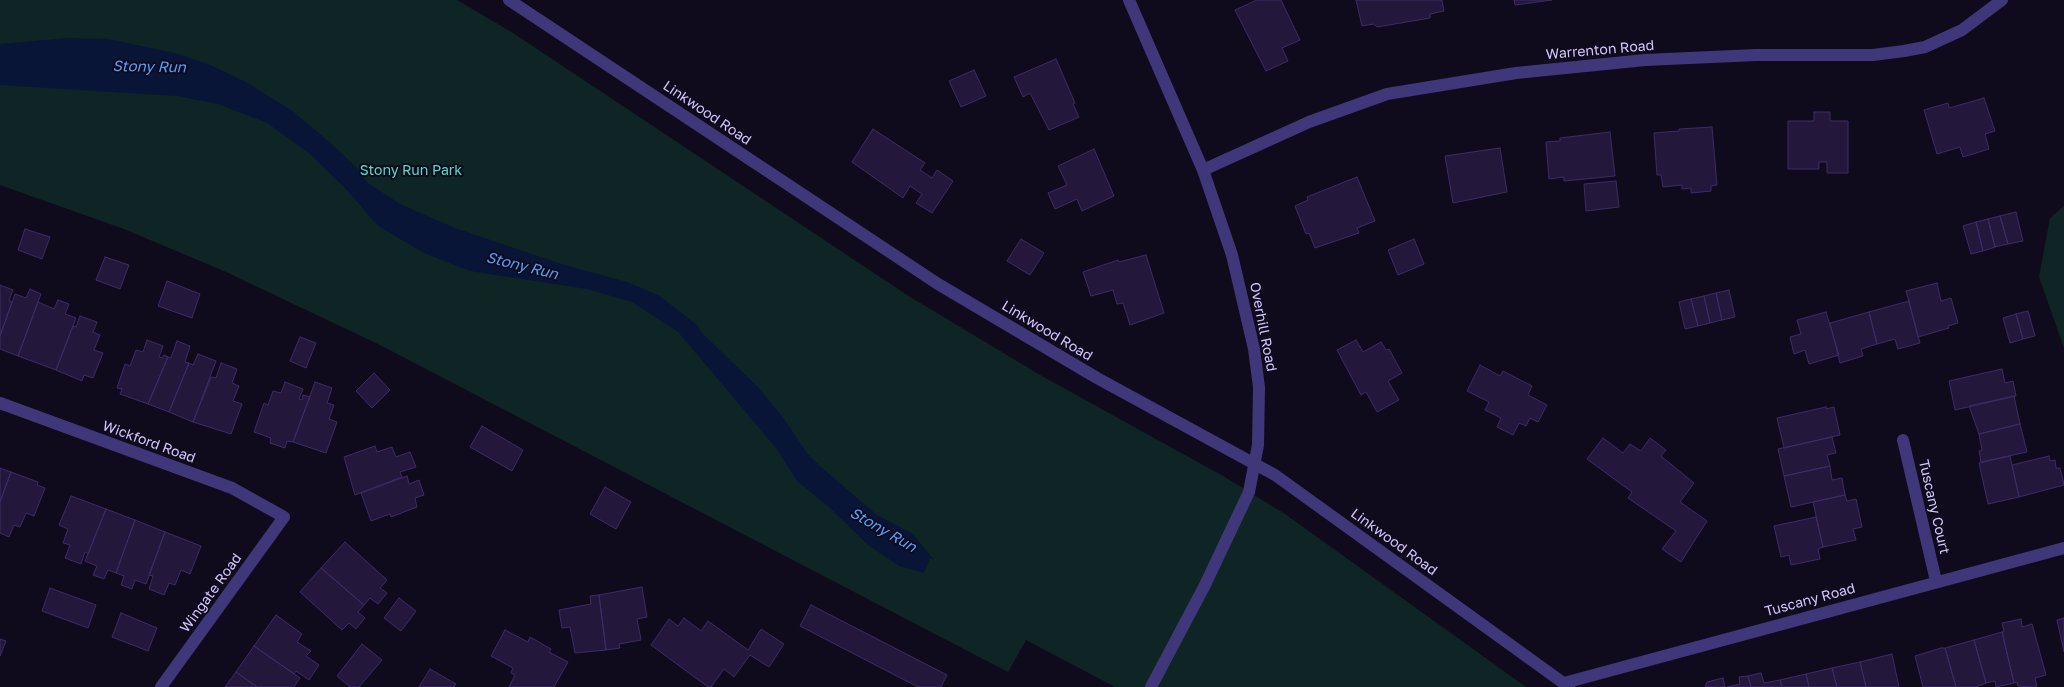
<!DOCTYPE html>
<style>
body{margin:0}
canvas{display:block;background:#100b1c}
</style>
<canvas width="2064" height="687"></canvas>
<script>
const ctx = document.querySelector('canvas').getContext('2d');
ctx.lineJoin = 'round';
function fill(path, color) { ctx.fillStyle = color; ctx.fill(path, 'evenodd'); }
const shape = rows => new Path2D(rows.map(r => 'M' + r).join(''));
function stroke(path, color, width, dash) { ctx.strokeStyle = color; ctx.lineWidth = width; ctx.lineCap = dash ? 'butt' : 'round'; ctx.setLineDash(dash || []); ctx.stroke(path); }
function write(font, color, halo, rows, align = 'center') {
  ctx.font = font + ' "Golos Text",sans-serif'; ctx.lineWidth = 4; ctx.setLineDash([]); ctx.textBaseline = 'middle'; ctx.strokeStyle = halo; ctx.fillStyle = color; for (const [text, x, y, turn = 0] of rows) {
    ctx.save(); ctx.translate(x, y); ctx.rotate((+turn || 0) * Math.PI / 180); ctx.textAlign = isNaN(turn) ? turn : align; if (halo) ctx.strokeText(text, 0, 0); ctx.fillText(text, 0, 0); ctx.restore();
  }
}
fill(shape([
 [0,0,457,0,513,33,907,295,1040,375,1223,476,1285,514,1526,687,1115,687,1026,640,1008,672,380,345,224,271,124,229,0,185],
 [2064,206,2064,348,2039,277,2050,218]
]), '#0e2425');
fill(shape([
 [68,38,108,39,175,53,208,64,246,82,294,112,334,146,357,168,368,183,400,204,455,228,561,264,627,282,660,296,697,325,703,334,758,387,782,416,807,453,821,467,877,515,913,534,934,560,930,558,924,573,899,566,868,545,829,507,797,481,776,448,678,332,632,302,587,289,470,271,424,253,378,226,345,188,310,154,267,123,218,104,177,96,0,85,0,44]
]), '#091537');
const building = shape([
 [1257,0,1281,0,1300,40,1282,48,1288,61,1266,71,1235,10,1257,0],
 [1356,0,1442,0,1444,11,1430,14,1430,18,1377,27,1374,24,1362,26,1356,0],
 [1514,0,1552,0,1515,5,1514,0],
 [1056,59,1075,103,1073,104,1079,117,1049,130,1030,93,1023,97,1014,77,1056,59],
 [974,70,986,96,961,107,949,81,974,70],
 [1984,98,1995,131,1985,134,1989,149,1963,157,1960,147,1937,154,1924,110,1948,103,1949,108,1984,98],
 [1814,112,1830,112,1830,121,1848,121,1848,173,1827,173,1827,162,1819,162,1819,169,1788,169,1788,121,1814,121,1814,112],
 [1712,127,1717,185,1711,186,1711,191,1691,193,1691,188,1682,189,1682,185,1663,187,1661,175,1657,175,1654,133,1679,131,1679,129,1712,127],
 [873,129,925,163,920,170,932,178,937,170,953,181,932,213,916,203,922,194,910,186,903,198,852,162,873,129],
 [1610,132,1615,176,1564,181,1564,177,1549,179,1546,142,1560,141,1560,138,1610,132],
 [1500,148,1507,192,1453,203,1445,156,1500,148],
 [1094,149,1114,196,1082,211,1077,199,1055,209,1048,193,1067,185,1058,166,1094,149],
 [1357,177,1375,221,1357,228,1359,233,1315,248,1309,233,1306,234,1295,206,1308,200,1307,197,1357,177],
 [1616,181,1619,207,1586,211,1584,184,1616,181],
 [2016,212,2023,241,2008,244,2000,216,2016,212],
 [2000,216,2008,244,1995,247,1988,219,2000,216],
 [1988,219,1995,247,1983,251,1976,222,1988,219],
 [1976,222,1983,251,1971,254,1963,226,1976,222],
 [25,229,50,237,42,259,18,250,25,229],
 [1021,239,1044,253,1030,275,1007,261,1021,239],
 [1414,239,1424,264,1398,275,1388,250,1414,239],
 [1146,255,1164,313,1130,325,1123,303,1117,304,1113,290,1091,296,1083,272,1118,260,1119,262,1146,255],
 [105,257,129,265,120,289,96,280,105,257],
 [167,281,200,294,192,318,158,306,167,281],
 [1937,283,1941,301,1951,298,1958,323,1948,326,1949,328,1918,337,1906,291,1937,283],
 [0,285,13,290,9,300,12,302,0,336,0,285],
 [30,289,41,294,18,356,0,349,0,336,15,294,26,298,30,289],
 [1729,290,1735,317,1722,320,1716,293,1729,290],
 [1716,293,1722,320,1710,323,1704,296,1716,293],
 [1704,296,1710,323,1698,326,1691,299,1704,296],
 [1691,299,1698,326,1685,329,1679,302,1691,299],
 [58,300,69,304,65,314,76,318,56,370,18,356,38,302,54,309,58,300],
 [1909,301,1920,343,1898,349,1895,339,1877,344,1869,312,1909,301],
 [2028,311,2035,336,2023,339,2016,314,2028,311],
 [1826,312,1839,355,1809,364,1805,350,1794,354,1790,337,1801,334,1797,320,1826,312],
 [1869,312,1877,344,1861,349,1863,356,1840,363,1830,323,1869,312],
 [2016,314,2023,339,2010,343,2003,318,2016,314],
 [80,316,97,322,93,332,100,335,94,350,103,353,93,378,84,375,82,381,56,370,73,326,76,327,80,316],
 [300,337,316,343,306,368,290,361,300,337],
 [147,340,163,346,159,357,162,358,164,355,168,357,148,404,120,394,122,389,117,388,125,364,130,366,136,350,143,352,147,340],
 [1356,340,1363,352,1381,342,1386,350,1389,349,1402,373,1388,381,1399,400,1377,412,1366,392,1361,395,1337,350,1356,340],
 [177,341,190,346,185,362,189,363,169,412,148,404,168,357,171,358,177,341],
 [198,354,216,361,193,422,169,412,189,363,193,365,198,354],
 [221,363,237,369,232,383,239,386,233,401,242,404,231,434,193,422,211,377,216,378,221,363],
 [1480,365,1500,376,1503,371,1532,386,1528,395,1547,405,1538,422,1530,418,1526,426,1519,423,1513,435,1497,427,1501,418,1485,410,1489,402,1467,391,1480,365],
 [2002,369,2005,383,2013,381,2016,396,1955,410,1949,381,2002,369],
 [374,373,390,390,372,408,356,391,374,373],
 [285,382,303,389,299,399,302,400,303,395,310,397,293,442,287,441,285,448,270,443,271,438,254,432,264,403,268,405,273,391,281,393,285,382],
 [315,382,332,388,327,403,334,405,329,419,337,422,326,453,293,442,315,382],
 [2014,396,2020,424,1979,434,1969,406,2014,396],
 [1826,407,1826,409,1834,407,1840,435,1784,448,1777,418,1826,407],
 [2020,424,2027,452,1981,462,1979,451,1982,450,1979,434,2020,424],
 [482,426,523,450,512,471,470,447,482,426],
 [1832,437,1836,453,1827,455,1830,466,1784,476,1778,449,1832,437],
 [1603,438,1623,453,1630,444,1641,451,1650,438,1666,450,1661,456,1694,483,1680,502,1707,521,1681,562,1662,549,1676,531,1628,498,1632,492,1587,459,1603,438],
 [375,446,377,452,392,447,396,457,410,452,416,467,400,472,402,477,355,495,344,457,375,446],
 [2010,456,2019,497,1988,504,1979,463,2010,456],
 [2049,456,2050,461,2055,460,2056,468,2060,468,2064,485,2019,497,2012,465,2049,456],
 [1830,466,1832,480,1842,478,1845,495,1791,507,1784,476,1830,466],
 [0,468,11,472,0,502,0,468],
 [11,472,38,482,37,485,45,488,34,516,26,513,20,527,14,525,9,537,0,533,0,502,11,472],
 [407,476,409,484,419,480,424,495,415,498,417,507,391,517,390,514,371,521,361,493,407,476],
 [605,487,631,502,616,529,590,514,605,487],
 [1845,495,1847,501,1856,499,1862,527,1853,529,1856,540,1823,547,1813,502,1845,495],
 [71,496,106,509,88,554,85,552,81,564,65,558,70,545,63,543,68,529,59,525,71,496],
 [106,509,135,520,116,573,108,570,104,579,93,575,97,566,85,561,106,509],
 [1816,517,1823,547,1818,549,1820,559,1791,565,1789,555,1781,557,1774,526,1816,517],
 [135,520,165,532,146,584,135,580,132,589,121,585,124,576,116,573,135,520],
 [165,532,201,546,190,574,181,570,175,585,169,583,164,595,149,589,153,576,149,575,165,532],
 [345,542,387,580,380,588,387,593,378,604,370,598,364,605,321,568,345,542],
 [321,568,364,605,358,612,365,618,356,629,349,623,342,630,300,592,321,568],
 [642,587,647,617,637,619,641,640,619,644,620,648,606,650,599,595,642,587],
 [50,588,96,605,88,628,42,611,50,588],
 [599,595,606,650,575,653,570,627,562,628,559,610,591,604,590,596,599,595],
 [399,598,416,611,401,631,384,618,399,598],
 [811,605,947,675,941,687,918,687,800,626,811,605],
 [121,613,157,628,148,651,112,637,121,613],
 [276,615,302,634,297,642,311,651,306,656,319,665,309,680,296,671,294,674,254,646,276,615],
 [684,618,701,631,708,621,748,650,761,629,784,644,769,667,750,655,734,677,724,669,711,687,708,687,651,645,669,619,678,626,684,618],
 [2064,618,2064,652,2057,620,2064,618],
 [2021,619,2022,627,2032,624,2046,675,2035,678,2037,686,2034,687,2018,686,2017,682,2014,683,2002,632,2004,632,2002,623,2021,619],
 [505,630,528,642,530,637,551,649,549,652,568,662,554,687,509,687,515,675,511,673,513,668,491,656,505,630],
 [2002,632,2014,683,1996,687,1995,681,1986,683,1974,640,2002,632],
 [0,639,6,641,0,656,0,639],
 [1974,640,1986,683,1976,687,1956,687,1945,648,1974,640],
 [362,644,382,660,359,687,350,687,337,676,362,644],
 [254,646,300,678,294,687,257,687,236,672,254,646],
 [1941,648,1945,648,1956,687,1923,687,1915,656,1941,648],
 [1892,654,1899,687,1866,687,1860,662,1892,654],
 [1860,662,1866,687,1837,687,1832,668,1860,662],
 [1832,668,1837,687,1809,687,1806,674,1832,668],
 [430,669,456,684,454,687,419,687,430,669],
 [236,672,257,687,225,687,236,672],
 [1761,673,1764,683,1780,680,1782,687,1751,687,1748,676,1761,673],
 [1806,674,1809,687,1782,687,1780,680,1806,674],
 [1748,676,1751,687,1727,687,1740,684,1739,677,1748,676],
 [1723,678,1725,687,1705,687,1707,682,1723,678]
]);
fill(building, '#23183c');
stroke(building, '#3d2a68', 1);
stroke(shape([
 [509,0,938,284,1097,378,1275,475,1569,687],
 [1129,0,1203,170,1232,255,1254,349,1259,387,1258,445,1249,492,1205,585,1151,687],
 [1203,170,1309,122,1387,94,1516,73,1645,60,1756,55,1873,55,1904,51,1925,47,1962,30,2002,0],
 [0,403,232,488,284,517,161,687],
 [1903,440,1936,581],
 [1564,683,2064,548]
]), '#40377a', 12);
write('14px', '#d3c7fe', '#100b1c', [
 ["Warrenton Road",1600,50,-5],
 ["Linkwood Road",707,113,34],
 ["Overhill Road",1263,327,79],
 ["Linkwood Road",1047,331,31],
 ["Wickford Road",149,442,20],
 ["Tuscany Court",1934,507,77],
 ["Linkwood Road",1394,542,36],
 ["Wingate Road",211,593,-54],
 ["Tuscany Road",1810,600,-15]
]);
write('14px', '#55dcc8', '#100b1c', [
 ["Stony Run Park",411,171]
]);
write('italic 15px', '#569ffd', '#100b1c', [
 ["Stony Run",149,67,1],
 ["Stony Run",522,266,14],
 ["Stony Run",883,530,30]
]);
</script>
